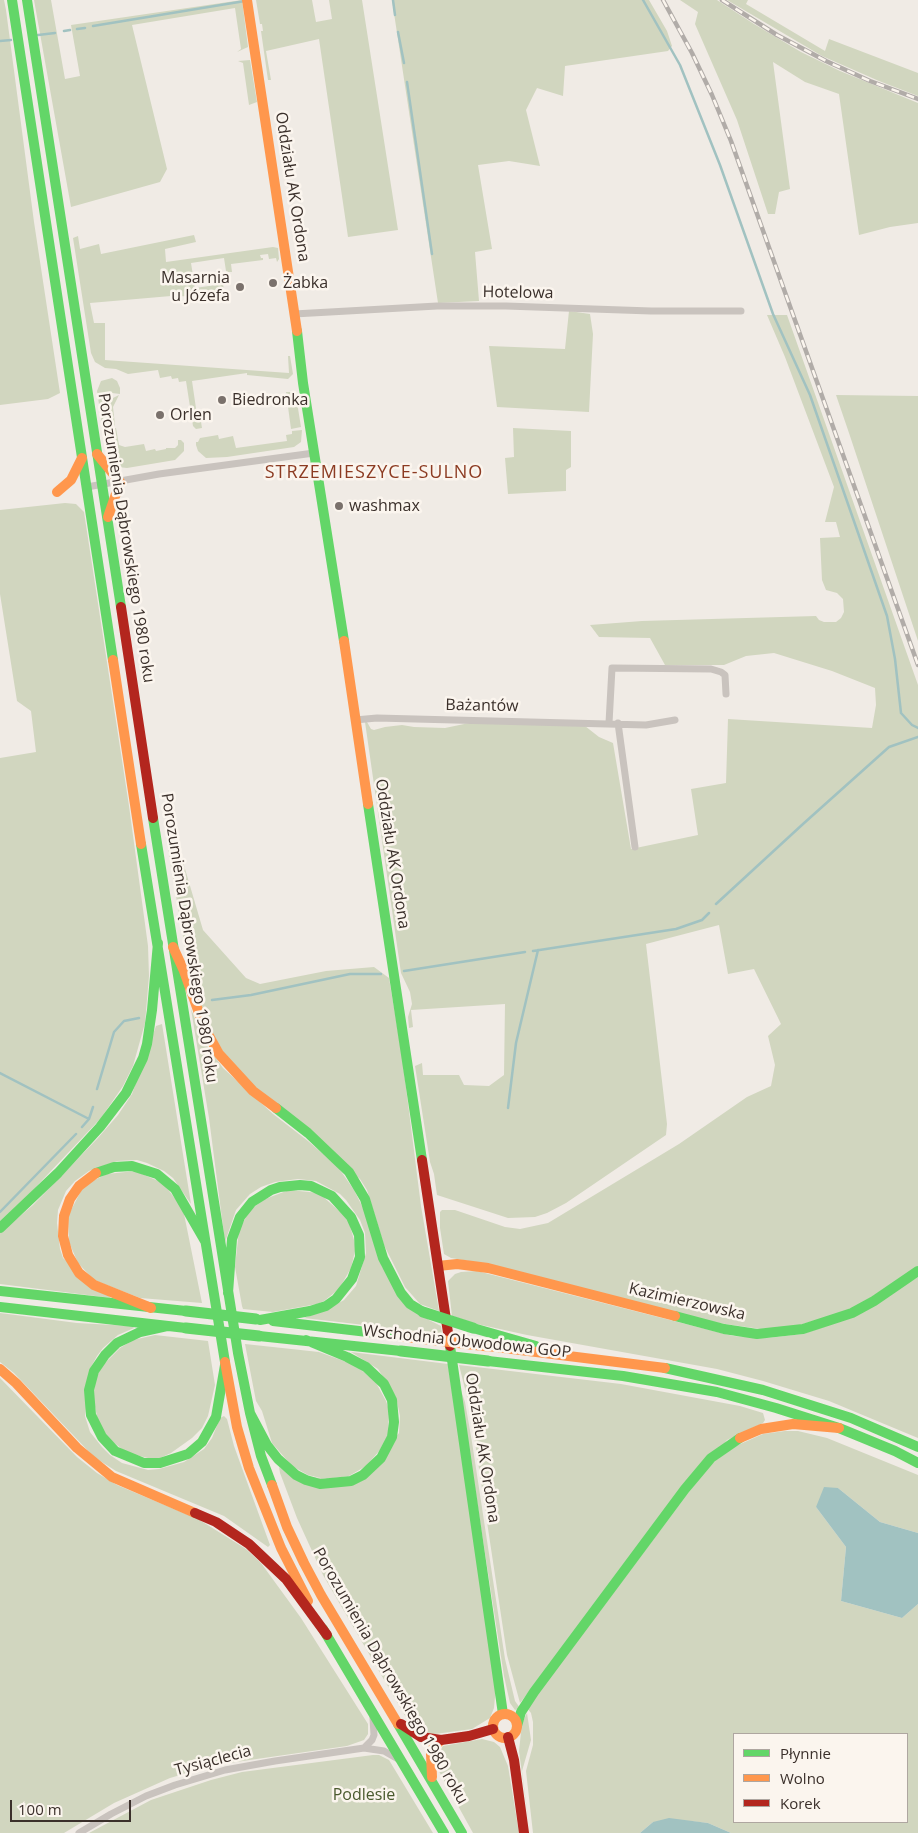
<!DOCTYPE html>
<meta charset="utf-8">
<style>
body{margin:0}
#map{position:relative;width:918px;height:1833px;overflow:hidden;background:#f0ebe5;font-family:"Open Sans",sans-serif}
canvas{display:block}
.legend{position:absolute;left:733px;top:1733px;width:175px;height:90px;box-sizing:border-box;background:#fbf5ee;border:1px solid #aea6a0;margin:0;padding:6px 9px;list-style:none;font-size:15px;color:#3b302b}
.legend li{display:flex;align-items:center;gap:10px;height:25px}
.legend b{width:25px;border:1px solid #aea6a0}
.scale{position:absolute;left:10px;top:1800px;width:121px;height:22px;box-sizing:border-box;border:2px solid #3b302b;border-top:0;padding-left:6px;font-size:15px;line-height:18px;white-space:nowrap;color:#3b302b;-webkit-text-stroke:4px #fbf5ee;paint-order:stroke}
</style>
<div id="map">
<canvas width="918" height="1833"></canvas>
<ul class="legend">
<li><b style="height:6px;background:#63d668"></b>Płynnie</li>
<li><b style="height:6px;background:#ff974d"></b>Wolno</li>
<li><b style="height:6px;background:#b3261e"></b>Korek</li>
</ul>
<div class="scale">100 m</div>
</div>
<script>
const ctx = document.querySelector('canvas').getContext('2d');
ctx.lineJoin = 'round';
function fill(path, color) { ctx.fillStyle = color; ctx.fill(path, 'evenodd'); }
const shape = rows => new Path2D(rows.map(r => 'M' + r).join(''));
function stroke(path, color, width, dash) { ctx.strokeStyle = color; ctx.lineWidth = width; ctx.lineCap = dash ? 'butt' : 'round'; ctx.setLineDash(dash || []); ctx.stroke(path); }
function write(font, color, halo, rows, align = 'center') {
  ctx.font = font + ' "Open Sans",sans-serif'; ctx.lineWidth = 5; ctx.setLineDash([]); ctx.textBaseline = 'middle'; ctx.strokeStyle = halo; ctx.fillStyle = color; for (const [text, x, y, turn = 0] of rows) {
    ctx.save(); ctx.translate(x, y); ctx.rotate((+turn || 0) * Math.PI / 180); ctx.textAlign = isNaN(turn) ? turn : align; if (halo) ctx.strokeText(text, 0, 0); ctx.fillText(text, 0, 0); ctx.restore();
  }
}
fill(shape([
 [0,0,4,0,6,10,34,222,60,393,48,399,0,405],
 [34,0,51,0,65,79,80,76,71,25,242,0,248,47,237,52,241,49,235,8,132,25,167,169,160,182,71,207],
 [256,0,312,0,316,22,332,19,329,0,362,0,398,230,348,237,319,39,266,51,271,80,268,80,261,31,263,31,262,24,260,24],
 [392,0,649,0,667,31,672,46,668,51,565,66,563,96,537,88,526,110,540,166,509,161,478,165,492,249,475,252,479,301,438,303],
 [680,0,717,0,754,24,801,52,840,71,918,103,918,223,890,227,859,235,839,94,805,82,773,62,790,189,779,192,775,214,768,214,737,120,695,24,698,12],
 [727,0,748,0,746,4,825,51,829,39,918,73,918,96,879,81,822,56],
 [250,60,257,102,249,105,243,63,238,61],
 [194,235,196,242,165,249,166,262,273,247,278,248,279,259,277,262,276,258,269,259,268,254,260,255,261,258,263,258,263,260,231,264,232,272,228,272,226,271,224,258,191,263,195,288,223,284,225,297,171,296,90,303,94,323,105,323,105,360,289,373,288,356,290,356,293,374,288,379,247,375,247,373,192,381,198,422,201,422,202,428,196,429,193,426,186,381,179,382,178,378,172,379,171,376,160,378,158,370,128,374,116,369,105,368,95,362,91,353,73,238,78,236,80,249,99,244,101,254],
 [569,311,590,314,593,334,589,412,497,407,489,346,565,349],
 [767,315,787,315,918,685,918,1266,861,1304,841,1313,796,1326,761,1329,718,1323,493,1265,451,1258,444,1254,440,1228,440,1212,442,1210,455,1210,505,1227,520,1229,548,1223,679,1144,747,1097,771,1086,775,1065,768,1036,781,1024,754,969,728,974,719,925,646,944,667,1124,666,1135,566,1203,547,1213,535,1217,508,1218,437,1195,434,1174,430,1162,415,1066,422,1063,423,1075,459,1075,464,1085,489,1086,504,1075,505,1004,411,1010,413,1027,409,1028,408,1017,412,1004,410,992,401,973,365,722,367,722,371,729,374,730,385,727,402,725,414,727,445,728,469,723,585,726,599,737,613,743,631,849,698,835,691,789,726,783,728,719,872,728,876,705,875,688,832,671,774,653,746,656,724,665,665,665,650,638,599,637,590,625,642,621,816,616,819,620,824,622,836,622,841,618,844,612,843,599,837,593,826,590,822,580,820,538,840,537,836,522,825,522,834,487,785,357],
 [112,378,117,381,120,388,120,394,112,393,113,398,119,395,113,407,115,425,113,426,113,429,116,428,119,445,125,447,144,444,146,451,155,449,156,451,166,449,166,448,175,448,178,445,178,440,181,440,184,443,184,451,175,460,127,468,118,467,112,462,109,450,106,451,97,391,101,381],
 [286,392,293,392,296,396,301,427,291,429],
 [836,395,918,396,918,641,849,433],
 [513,428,571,431,571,467,566,470,566,491,508,494,505,458,514,457],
 [302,430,301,442,294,447,227,457,206,458,198,451,196,445,196,442,198,442,200,438,218,435,219,439,233,436,236,448,287,441,286,435,292,434,292,431],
 [65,503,76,504,84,512,129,806,148,946,149,976,145,1023,133,1066,123,1086,101,1118,32,1191,0,1221,0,758,36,752,31,711,17,701,0,594,0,510],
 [166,838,183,862,203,930,246,978,260,984,326,971,374,967,389,978,402,1056,421,1206,439,1311,420,1304,405,1287,384,1245,367,1190,360,1179,255,1087,224,1053,209,1028,189,971],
 [191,1009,205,1043,223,1068,273,1114,308,1141,338,1167,354,1190,365,1212,382,1267,429,1320,441,1326,442,1334,304,1318,330,1308,344,1300,356,1286,366,1253,365,1233,360,1220,346,1200,340,1194,316,1181,298,1179,275,1182,261,1187,250,1194,236,1210,225,1242,209,1118],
 [162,1024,191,1204,173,1178,164,1171,147,1163,137,1160,117,1161,89,1171,75,1181,66,1191,58,1210,57,1223,60,1249,63,1258,111,1298,0,1284,0,1233,33,1205,97,1139,118,1115,132,1094,156,1026],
 [135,1171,163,1183,183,1209,202,1303,140,1298,94,1280,78,1263,69,1242,68,1216,82,1189,88,1183,107,1174],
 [289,1190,319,1193,348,1219,356,1247,351,1268,339,1289,324,1301,317,1304,273,1312,243,1309,242,1306,235,1267,239,1230,250,1210,265,1199],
 [477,1271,733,1336,767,1338,803,1334,852,1317,918,1277,918,1438,829,1401,763,1381,717,1369,527,1335,477,1324,452,1316,448,1281,455,1274,461,1272],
 [0,1313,77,1323,132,1326,134,1328,118,1335,103,1348,97,1356,91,1367,85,1416,90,1432,102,1447,110,1455,122,1463,148,1470,159,1469,184,1462,204,1449,212,1438,220,1418,224,1416,227,1419,234,1446,270,1545,268,1547,224,1516,116,1471,94,1457,14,1373,0,1362],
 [155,1335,208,1341,215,1385,208,1416,202,1428,192,1438,171,1453,160,1458,148,1458,127,1453,108,1438,98,1421,93,1397,96,1378,102,1366,120,1348,133,1340],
 [245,1344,319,1352,355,1365,375,1381,386,1401,389,1410,388,1435,380,1450,366,1466,349,1476,325,1479,308,1475,292,1466,272,1443,262,1411,256,1401],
 [351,1352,448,1364,496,1686,494,1708,490,1718,472,1729,428,1735,411,1726,323,1575,297,1518,280,1473,279,1467,290,1475,360,1482,399,1433,400,1416,396,1397,378,1369],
 [459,1365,621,1384,740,1406,763,1413,765,1420,763,1423,727,1440,520,1703,507,1655,475,1442,469,1405],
 [0,1378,77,1457,97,1473,117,1485,198,1519,246,1549,261,1563,301,1618,368,1724,368,1734,364,1740,347,1746,215,1765,170,1778,114,1803,64,1833,0,1833],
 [459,1385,465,1402,472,1442,505,1659,515,1701,520,1708,515,1710,510,1703,504,1676],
 [785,1431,798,1431,827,1438,918,1475,918,1533,880,1522,838,1488,816,1507,846,1547,841,1601,902,1618,918,1604,918,1833,731,1833,708,1823,689,1821,653,1822,640,1833,533,1833,526,1771,533,1745,533,1722,531,1713,527,1708,707,1468,729,1449,763,1434],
 [734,1734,907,1734,907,1822,734,1822],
 [527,1713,531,1740,522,1771,530,1833,519,1751,522,1723],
 [482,1739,494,1742,500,1747,508,1766,519,1833,473,1833,435,1764,435,1755,443,1746],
 [373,1755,379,1755,389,1760,433,1833,89,1833,151,1800,211,1780,242,1772]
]), '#d1d6bf');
fill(shape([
 [824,1487,838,1488,880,1522,918,1533,918,1604,902,1618,841,1601,846,1547,816,1507],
 [669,1818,708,1823,731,1833,640,1833,653,1822]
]), '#a1c2c1');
stroke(shape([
 [393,0,395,15],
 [643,0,680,65,720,165,773,314,810,395,887,616,895,659,901,713,912,725,918,728],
 [93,26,245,1],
 [77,29,85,28],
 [64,31,70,30],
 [398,32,404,63],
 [38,35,55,33],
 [0,41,11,40],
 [407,82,432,254],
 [716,904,803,824,889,747,918,737],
 [533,951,676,929,702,920,709,913],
 [404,971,525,952],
 [212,1000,251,995,350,974,381,974],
 [0,1073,89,1119,93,1107],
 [97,1089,114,1032,124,1021,139,1018],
 [508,1108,516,1043,538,950],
 [82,1127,89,1119],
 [0,1212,76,1134]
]), '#a1c2c1', 2.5);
stroke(shape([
 [294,314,437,306,506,306,651,311,741,311],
 [87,487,159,474,314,453],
 [355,720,377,718,646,725,675,720],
 [609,723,612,668,711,669,721,672,725,675,726,694],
 [618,723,635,847],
 [364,1748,372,1740,374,1735,373,1718],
 [79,1833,111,1814,146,1796,175,1785,225,1770,275,1761,364,1748,384,1751,398,1759]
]), '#c9c3be', 7);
stroke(shape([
 [12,0,113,660],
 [27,0,121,607],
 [297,331,303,383,344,641],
 [368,804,422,1160],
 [153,818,238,1353,250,1413,261,1456,272,1485],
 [141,844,225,1362],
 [276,1108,308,1133,349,1172,365,1199,383,1258,401,1293,410,1304,423,1312],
 [96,1173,114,1167,132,1166,157,1174,175,1189,205,1241],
 [0,1228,58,1173,100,1127,126,1093,143,1058,147,1044,152,1010,158,943],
 [0,1291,186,1311],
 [228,1293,232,1239,240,1217,252,1202,271,1190,280,1187,300,1185,311,1186,332,1196,351,1217,359,1235,360,1257,352,1279,336,1299,326,1306,310,1311,260,1320],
 [0,1307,186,1328],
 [675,1316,724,1329,757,1334,803,1329,852,1313,874,1301,918,1271],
 [273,1321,402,1336],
 [167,1326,140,1332,117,1343,105,1355,94,1371,89,1390,91,1415,102,1437,115,1451,144,1463,160,1463,188,1454,202,1442,216,1417,225,1365],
 [473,1328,536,1346],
 [259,1336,401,1351],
 [450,1346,503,1714],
 [488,1361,623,1376,717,1392,776,1408,839,1428,895,1451,918,1463],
 [665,1368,763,1390,851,1418,918,1447],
 [250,1413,267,1445,278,1459,296,1475,306,1480,320,1484,351,1481,363,1475,381,1458,392,1437,394,1422,392,1400,384,1384,366,1367,347,1357,306,1340],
 [323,1629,444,1833],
 [398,1724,462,1833],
 [517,1726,521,1712,534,1692,685,1489,711,1458,740,1438]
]), '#63d668', 10);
stroke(shape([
 [247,0,297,331],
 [97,454,120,482,108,517],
 [57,492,71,480,82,458],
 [344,641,368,804],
 [113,660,141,844],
 [173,947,184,971,204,1027,219,1054,253,1091,276,1108],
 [96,1173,79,1186,70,1199,64,1216,63,1236,68,1255,79,1273,94,1285,151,1308],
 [438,1266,457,1264,488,1268,675,1316],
 [488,1346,665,1368],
 [225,1362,237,1427,249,1468,281,1548,308,1601],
 [0,1369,16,1383,77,1448,112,1477,195,1513],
 [740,1438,761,1429,793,1424,839,1428],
 [272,1485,287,1527,304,1563,321,1595,398,1724],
 '493 1726a12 12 0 1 1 24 0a12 12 0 1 1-24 0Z',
 [432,1777,431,1754,433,1748,441,1740]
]), '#ff974d', 10);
stroke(shape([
 [121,607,153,818],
 [422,1160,450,1346],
 [195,1513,216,1522,249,1544,286,1579,327,1635],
 [401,1724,421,1737,441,1740,469,1736,493,1729],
 [508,1737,514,1760,524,1833]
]), '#b3261e', 10);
const rail = shape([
 [663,0,692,53,712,95,731,141,918,665],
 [722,0,777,35,826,61,870,81,918,99]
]);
stroke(rail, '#b1aca8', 4.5);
stroke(rail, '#fbf5ee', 2.5, [8]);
stroke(shape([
 [186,1311,256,1319],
 [423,1312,473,1328],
 [186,1328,259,1336],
 [401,1351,488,1361]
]), '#63d668', 11);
stroke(shape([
 [402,1336,488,1346]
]), '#ff974d', 11);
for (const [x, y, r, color] of [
 [273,283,5,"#7a716c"],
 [240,287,5,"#7a716c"],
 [222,400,5,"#7a716c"],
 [160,415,5,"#7a716c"],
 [339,506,5,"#7a716c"]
]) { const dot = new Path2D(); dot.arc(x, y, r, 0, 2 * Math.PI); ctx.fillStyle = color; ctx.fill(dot); stroke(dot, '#fbf5ee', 2); }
write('16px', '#3b302b', '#fbf5ee', [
 ["Oddziału AK Ordona",292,187,81],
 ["Hotelowa",518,293,1],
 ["Porozumienia Dąbrowskiego 1980 roku",126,538,81],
 ["Bażantów",482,706,1],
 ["Oddziału AK Ordona",392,854,81],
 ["Porozumienia Dąbrowskiego 1980 roku",189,938,81],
 ["Kazimierzowska",687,1302,13],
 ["Wschodnia Obwodowa GOP",467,1342,6],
 ["Oddziału AK Ordona",482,1448,81],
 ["Porozumienia Dąbrowskiego 1980 roku",390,1676,60],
 ["Tysiąclecia",213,1761,-15]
]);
write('16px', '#3b302b', '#fbf5ee', [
 ["Masarnia",230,278,"right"],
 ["u Józefa",230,296,"right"],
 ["Żabka",283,283],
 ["Biedronka",232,400],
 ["Orlen",170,415],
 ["washmax",349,506]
], 'left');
write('16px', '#4a5a2e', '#fbf5ee', [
 ["Podlesie",364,1795]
]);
ctx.letterSpacing = '1px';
write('18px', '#8c3b22', '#fbf5ee', [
 ["STRZEMIESZYCE-SULNO",374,473]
]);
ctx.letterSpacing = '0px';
</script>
